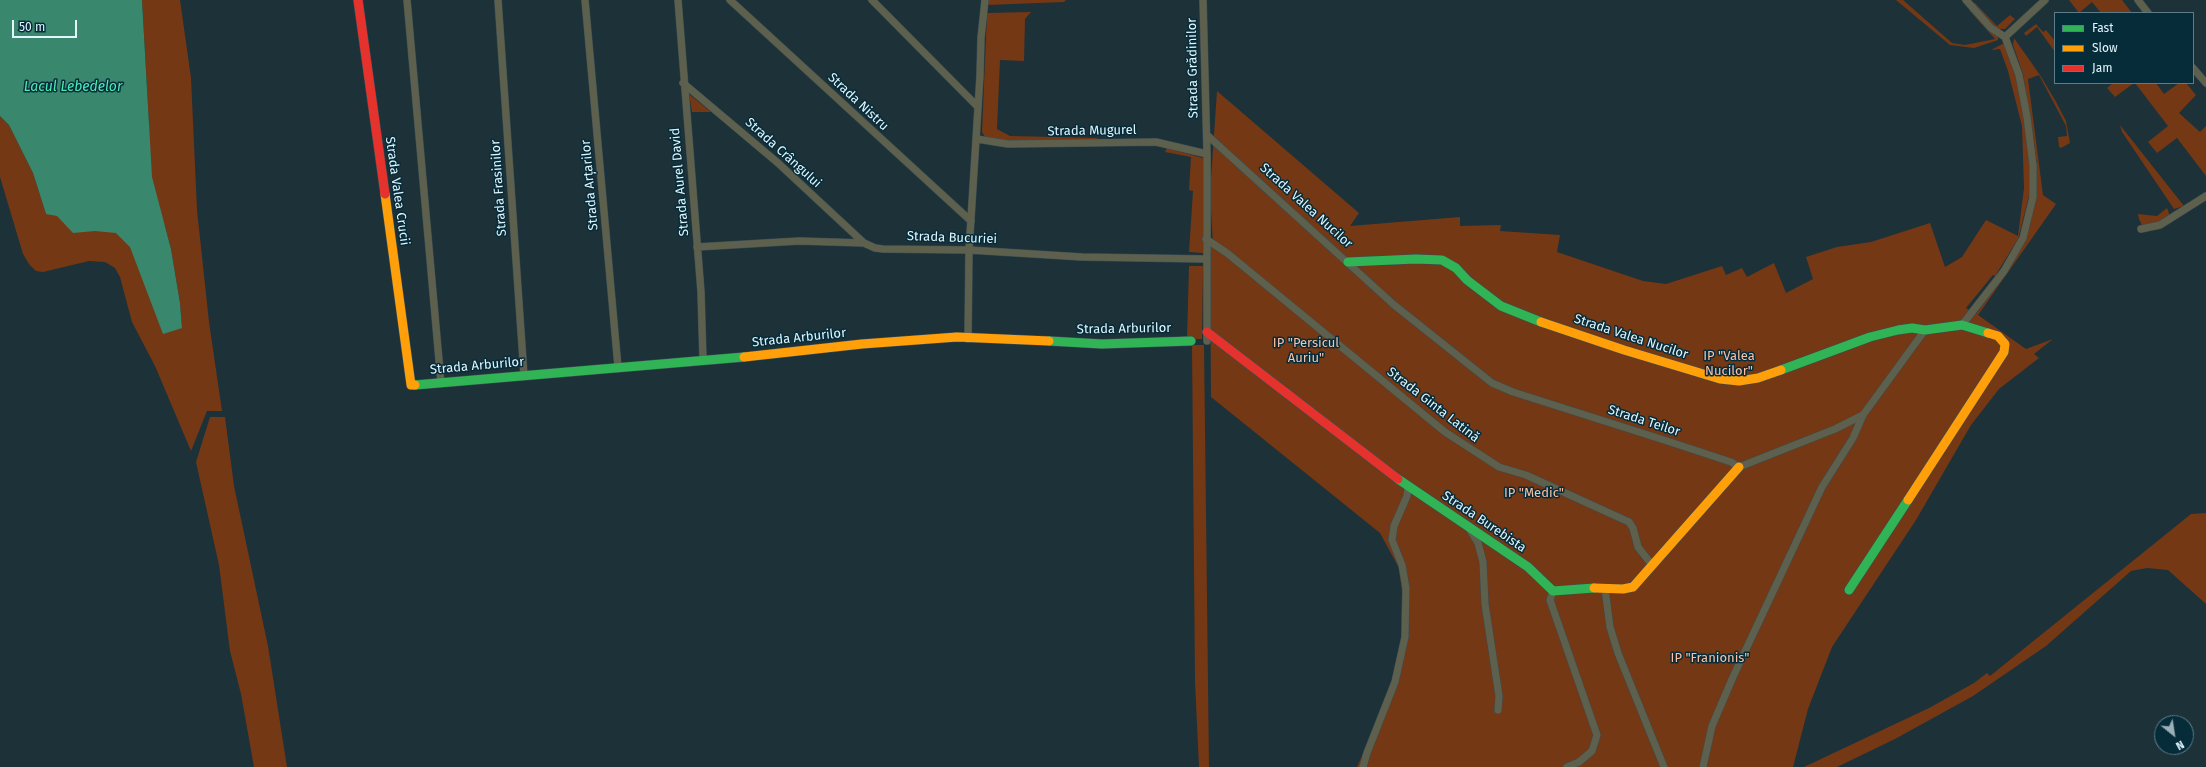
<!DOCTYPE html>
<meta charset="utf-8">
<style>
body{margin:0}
#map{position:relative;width:2206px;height:767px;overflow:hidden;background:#1d3139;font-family:"Fira Sans",sans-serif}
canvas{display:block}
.legend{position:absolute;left:2054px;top:12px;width:140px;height:72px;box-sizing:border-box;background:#062c3a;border:1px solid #5e7c88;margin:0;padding:5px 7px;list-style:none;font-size:12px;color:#e1f5fd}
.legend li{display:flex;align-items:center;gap:8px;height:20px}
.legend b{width:20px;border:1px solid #5e7c88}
.north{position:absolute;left:2154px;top:715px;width:40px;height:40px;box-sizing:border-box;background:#062c3a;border:1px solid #5e7c88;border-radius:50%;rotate:150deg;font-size:11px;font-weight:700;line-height:16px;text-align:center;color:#e1f5fd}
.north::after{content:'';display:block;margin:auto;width:14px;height:18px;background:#9cb0b8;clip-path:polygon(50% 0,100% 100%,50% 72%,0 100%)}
.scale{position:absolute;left:12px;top:20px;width:65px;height:18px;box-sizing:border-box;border:2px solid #e1f5fd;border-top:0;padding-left:5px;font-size:12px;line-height:14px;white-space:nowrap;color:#e1f5fd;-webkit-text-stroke:3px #062c3a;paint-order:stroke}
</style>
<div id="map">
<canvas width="2206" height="767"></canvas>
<ul class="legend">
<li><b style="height:5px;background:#30b455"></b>Fast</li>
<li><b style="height:5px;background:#ff9f0a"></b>Slow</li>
<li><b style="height:5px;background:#e5322d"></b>Jam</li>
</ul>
<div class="north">N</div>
<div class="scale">50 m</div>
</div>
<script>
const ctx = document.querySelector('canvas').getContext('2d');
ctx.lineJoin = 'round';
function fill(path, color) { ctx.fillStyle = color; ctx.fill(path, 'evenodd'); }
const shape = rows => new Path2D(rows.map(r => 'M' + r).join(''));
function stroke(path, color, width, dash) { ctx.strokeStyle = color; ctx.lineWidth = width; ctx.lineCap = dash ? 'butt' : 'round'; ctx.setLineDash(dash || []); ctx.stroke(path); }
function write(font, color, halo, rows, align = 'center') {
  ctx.font = font + ' "Fira Sans",sans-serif'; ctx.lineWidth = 3; ctx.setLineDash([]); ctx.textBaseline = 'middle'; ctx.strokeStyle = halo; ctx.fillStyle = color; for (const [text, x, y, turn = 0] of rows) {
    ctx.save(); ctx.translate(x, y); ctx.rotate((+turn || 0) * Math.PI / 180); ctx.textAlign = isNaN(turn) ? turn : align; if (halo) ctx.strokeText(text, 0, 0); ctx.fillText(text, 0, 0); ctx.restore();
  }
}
fill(shape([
 [142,0,180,0,191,78,197,210,209,322,222,411,207,411,191,451,155,366,132,322,120,277,115,268,105,262,89,261,43,272,36,271,29,264,23,254,0,177,0,116,9,125,33,173,46,214,149,124],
 [164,222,171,249,180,303,182,328],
 [989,0,1066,0,1064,2,987,5],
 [1896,0,1903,0,1952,43,1965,45,1995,39,1969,10,1970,8,1998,37,1998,40,1974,48,1950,45],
 [2069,0,2122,0,2132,13,2101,13,2092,2,2079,13],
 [1974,2,1997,26,2010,15,2015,19,2005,29,1998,29,1975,6],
 [1031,12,1025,19,1024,61,1000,60,997,129,1010,136,1098,138,1097,141,1008,141,991,139,985,137,982,132,987,13],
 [2036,24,2043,32,2046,30,2055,41,2055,52,2037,27,2026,36,2024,33],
 [2014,38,2040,75,2055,100,2066,121,2070,143,2061,148,2059,147,2058,137,2067,136,2066,126,2039,75,2028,79,2043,195,2056,204,1978,315,2026,349,2053,339,2034,354,2039,358,1999,389,1971,425,1916,520,1832,647,1808,709,1793,767,1357,767,1384,706,1401,651,1402,592,1399,568,1380,533,1211,397,1210,248,1213,245,1210,193,1217,91,1359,213,1350,226,1460,217,1460,226,1501,225,1500,231,1560,235,1557,252,1643,281,1666,284,1722,266,1726,275,1742,268,1747,277,1774,263,1786,293,1813,279,1806,257,1837,247,1871,242,1930,223,1945,267,1962,257,1986,220,2018,236,2024,188,2022,126,2008,71,2000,49,1991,50,2004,43,2017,77,2025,127,2029,159,2030,192,2018,239,1995,276,1993,275,1966,308,1976,314,2015,259,2030,226,2035,201,2037,164,2033,136,2023,74,2013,45],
 [2113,83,2134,83,2115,97,2107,88],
 [2135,83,2156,83,2164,94,2179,83,2186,83,2196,95,2179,113,2200,132,2206,126,2206,176,2177,138,2157,153,2148,142,2168,126],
 [689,94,711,112,692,112],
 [2120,125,2184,206,2174,209,2122,132],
 [1167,148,1203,158,1203,253,1189,252,1193,191,1189,190,1191,157,1165,152],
 [2167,208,2170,216,2163,221,2146,226,2142,225,2139,219,2138,214,2157,216],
 [1189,266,1203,266,1202,339,1187,339],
 [1192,345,1204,345,1209,767,1199,767,1195,682],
 [210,417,225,417,234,486,268,646,287,767,254,767,241,694,230,651,219,565,196,462],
 [2206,513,2206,604,2168,570,2147,568,2131,571,2046,646,1973,696,1895,739,1837,767,1804,767,1929,708,1974,683,1987,673,1990,676,2191,514]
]), '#743815');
fill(shape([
 [0,0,142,0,152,177,171,249,180,303,182,328,163,334,130,247,116,233,95,231,73,233,57,216,46,214,33,173,9,125,0,116]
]), '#39876c');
const street = shape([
 [407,0,441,383],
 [498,0,524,375],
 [585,0,618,367],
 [678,0,701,292,703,361],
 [730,0,971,221],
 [872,0,978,107],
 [1203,0,1207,154,1207,341],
 [1966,0,1991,28,2005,37],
 [2138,0,2148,13],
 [2005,37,2045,0],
 [2193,68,2206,83],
 [683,83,778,163,864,243],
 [1207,135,1393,304,1492,383,1513,392,1664,440,1731,462,1739,467,1835,429,1863,415,1925,330],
 [977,139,1008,144,1156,142,1207,154],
 [2141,229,2160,225,2206,196],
 [1206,239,1227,253,1445,432,1499,467,1526,475,1629,522,1633,528,1638,547,1652,565],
 [697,247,799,241,864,243,875,248,883,249,969,250,1082,257,1206,259],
 [1962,325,2004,271,2023,238,2033,197,2033,165,2027,117,2019,75,2005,37],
 [968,339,969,250,980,76,981,38,985,0],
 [1470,530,1478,543,1483,562,1485,604,1499,696,1498,710],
 [1605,589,1610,627,1618,653,1664,767],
 [1553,591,1550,600,1597,735,1592,751,1579,762,1567,767],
 [1363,767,1367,753,1395,682,1405,637,1406,588,1402,565,1392,540,1394,526,1407,496,1408,487],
 [1703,767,1712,726,1733,677,1822,487,1853,438,1863,415]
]);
const fast = shape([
 [1348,262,1416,259,1442,260,1456,268,1467,280,1501,306,1541,322],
 [1049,341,1102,344,1191,341],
 [1781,370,1870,337,1898,330,1912,328,1925,330,1962,325,1988,333],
 [415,385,744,357],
 [1398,479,1528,567,1553,591,1594,588],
 [1849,590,1908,500]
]);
const slow = shape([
 [385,194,411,385,415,385],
 [1541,322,1624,350,1720,379,1739,381,1758,378,1781,370],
 [744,357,862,344,957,337,1049,341],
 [1908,500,2004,352,2005,344,1998,336,1988,333],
 [1594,588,1623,589,1633,587,1739,467]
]);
const jam = shape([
 [358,0,385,194],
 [1207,332,1398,479]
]);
stroke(street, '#3b4c52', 8);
stroke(fast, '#3b4c52', 10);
stroke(slow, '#3b4c52', 10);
stroke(jam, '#3b4c52', 10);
stroke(street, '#5d604d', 7);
stroke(fast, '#30b455', 9);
stroke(slow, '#ff9f0a', 9);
stroke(jam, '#e5322d', 9);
write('13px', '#e1f5fd', '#062c3a', [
 ["Strada Grădinilor",1193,68,-91],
 ["Strada Nistru",858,102,43],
 ["Strada Mugurel",1092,131,-1],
 ["Strada Crângului",783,153,42],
 ["Strada Aurel David",680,182,-95],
 ["Strada Arțarilor",590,185,-95],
 ["Strada Frasinilor",499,188,-94],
 ["Strada Valea Crucii",397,191,82],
 ["Strada Valea Nucilor",1306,206,42],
 ["Strada Bucuriei",952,238,2],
 ["Strada Arburilor",1124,329,-1],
 ["Strada Valea Nucilor",1631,337,18],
 ["Strada Arburilor",799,338,-6],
 ["Strada Arburilor",477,366,-5],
 ["Strada Ginta Latină",1433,405,38],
 ["Strada Teilor",1644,421,18],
 ["Strada Burebista",1484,522,34]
]);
write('13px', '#fac1a6', '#062c3a', [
 ["IP \"Persicul",1306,343],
 ["Auriu\"",1306,358],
 ["IP \"Valea",1729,356],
 ["Nucilor\"",1729,371],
 ["IP \"Medic\"",1534,493],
 ["IP \"Franionis\"",1710,658]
]);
write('italic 14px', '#4eebb5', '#062c3a', [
 ["Lacul Lebedelor",73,87]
]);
</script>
